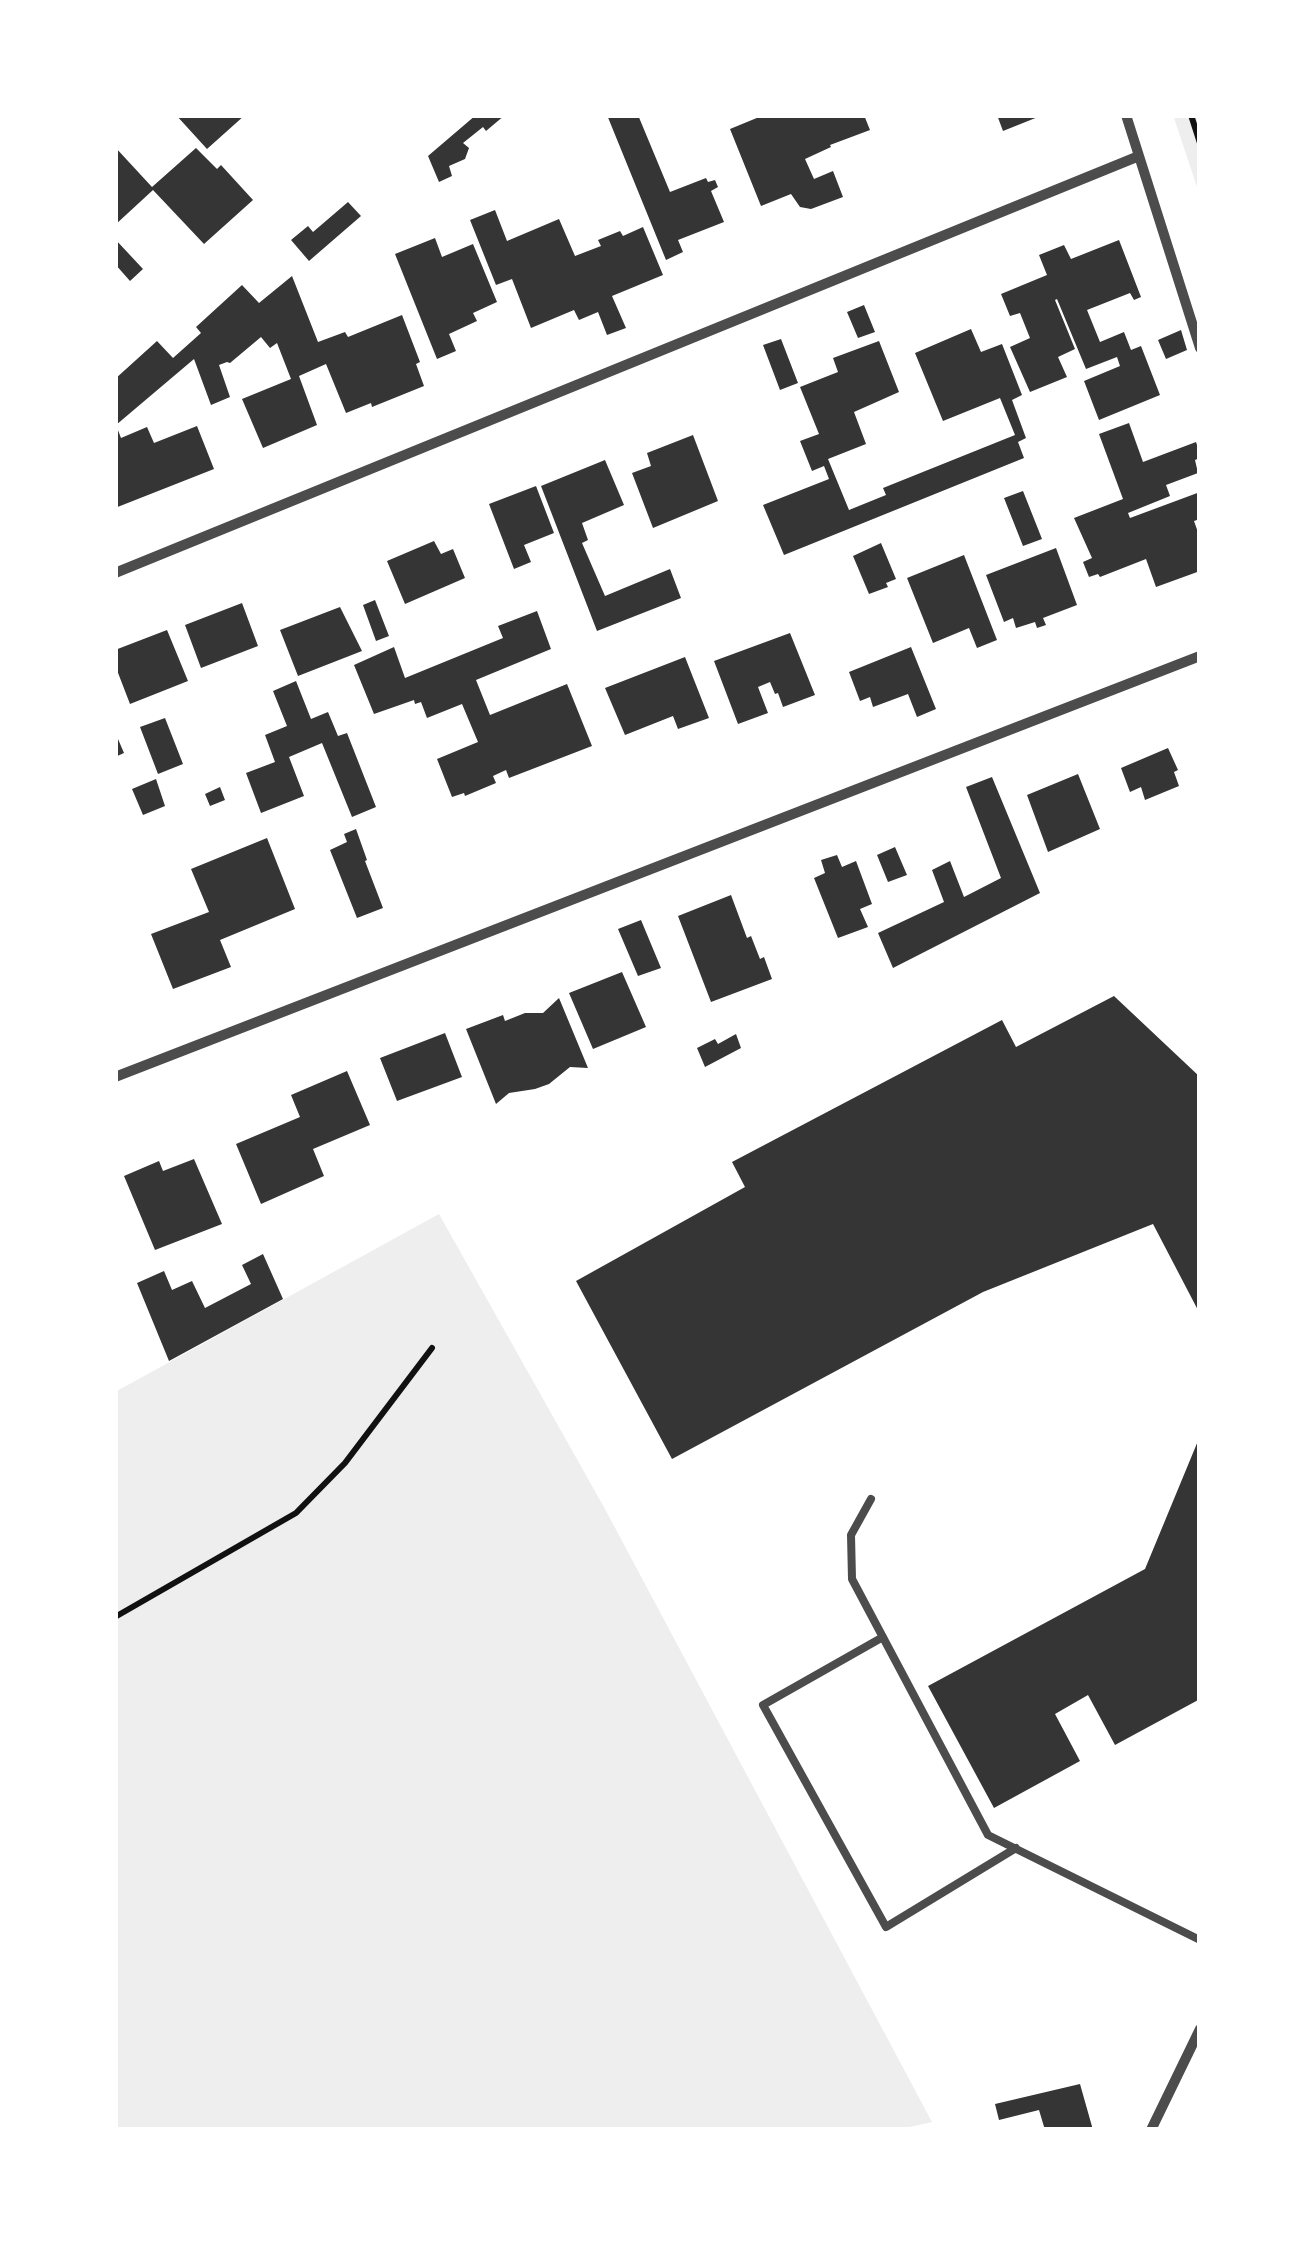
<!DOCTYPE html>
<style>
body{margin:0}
#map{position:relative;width:1315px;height:2245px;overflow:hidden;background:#fff;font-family:Mulish,sans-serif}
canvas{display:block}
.frame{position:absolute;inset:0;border:118px solid #fff;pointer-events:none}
</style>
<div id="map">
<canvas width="1315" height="2245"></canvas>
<div class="frame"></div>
</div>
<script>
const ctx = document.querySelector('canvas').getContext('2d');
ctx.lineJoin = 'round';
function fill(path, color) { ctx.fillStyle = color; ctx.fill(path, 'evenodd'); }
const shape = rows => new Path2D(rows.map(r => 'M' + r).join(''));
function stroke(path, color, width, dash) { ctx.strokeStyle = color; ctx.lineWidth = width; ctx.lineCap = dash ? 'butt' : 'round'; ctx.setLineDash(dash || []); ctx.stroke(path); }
fill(shape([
 [1173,115,1200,115,1200,196],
 [439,1214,605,1509,932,2122,896,2130,115,2130,115,1392]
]), '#eee');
fill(shape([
 [176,115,245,115,207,149],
 [476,115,505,115,486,131,483,127,463,143,469,148,465,159,449,166,452,176,439,182,428,156],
 [607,115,638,115,670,192,706,178,708,182,715,180,718,187,711,191,724,222,678,240,683,252,666,260],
 [764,115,864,115,870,130,830,145,831,147,805,159,814,179,833,171,843,197,811,209,800,207,791,194,761,206,730,129],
 [997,115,1043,115,1003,131],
 [115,147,152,187,196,148,217,169,221,165,253,200,204,244,153,190,115,225],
 [348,202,361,216,309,261,291,240,308,226,313,232],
 [495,210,507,241,559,219,575,256,601,246,598,240,620,231,623,236,643,227,663,275,612,296,626,328,607,335,598,312,579,320,574,310,531,328,512,279,496,285,470,220],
 [435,238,442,257,473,244,497,302,473,313,477,321,449,334,456,351,437,359,395,254],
 [115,239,143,269,130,281,115,264],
 [1119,240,1141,297,1134,300,1130,293,1087,310,1100,342,1124,332,1131,350,1141,346,1160,395,1099,420,1084,381,1120,366,1117,357,1086,369,1057,299,1055,300,1075,349,1058,357,1067,377,1030,392,1010,347,1030,338,1020,313,1010,316,1001,294,1047,275,1039,255,1064,245,1071,259],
 [292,276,318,342,345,332,348,337,402,315,420,362,416,364,424,386,372,407,371,403,346,413,326,364,299,376,317,425,263,448,242,399,291,379,277,343,270,348,261,337,230,363,227,362,219,365,230,397,211,405,194,359,116,425,121,438,147,427,154,443,197,426,214,469,115,508,115,379,157,341,173,358,201,333,196,327,242,285,259,303],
 [864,305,875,332,858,338,847,312],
 [971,329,981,352,1002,344,1022,395,1012,400,1026,438,1018,442,1024,458,784,555,763,505,829,479,824,466,812,471,800,441,819,434,800,387,838,372,833,358,879,341,899,392,854,412,866,444,828,459,849,510,886,495,883,488,1015,435,1000,398,943,421,915,353],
 [1181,330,1187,350,1166,359,1158,340],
 [781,339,798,383,780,390,763,345],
 [1129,423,1143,462,1196,442,1200,454,1200,458,1195,460,1198,473,1166,485,1170,496,1128,513,1130,518,1200,492,1200,519,1194,521,1200,538,1200,571,1156,587,1146,559,1100,577,1098,574,1089,577,1083,562,1092,558,1074,518,1123,499,1099,434],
 [693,435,718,501,653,528,632,473,651,466,647,453],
 [605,460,624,505,582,523,588,540,582,543,605,596,670,569,681,598,597,631,541,486],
 [536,486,554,533,524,545,531,562,514,569,489,504],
 [1023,491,1042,539,1023,546,1004,498],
 [434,541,441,554,453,549,465,578,405,604,387,561],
 [881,543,896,579,886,583,888,587,869,594,853,556],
 [1056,548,1077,605,1043,618,1046,625,1037,628,1035,622,1016,628,1013,618,1004,622,986,575],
 [964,555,997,640,977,648,969,628,933,643,907,578],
 [375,600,389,636,376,641,363,605],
 [242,603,258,646,201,668,185,625],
 [340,607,362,651,298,676,280,630],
 [537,611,551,649,476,680,490,715,567,684,592,746,509,778,506,770,493,776,496,783,465,796,464,793,452,797,437,759,478,742,462,704,427,718,421,702,415,704,414,700,374,714,354,665,394,647,405,678,503,638,498,626],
 [167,630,188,681,130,704,115,665,115,650],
 [790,633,815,695,783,707,778,693,775,694,770,682,758,687,768,713,738,724,714,661],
 [911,647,936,709,917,717,908,694,873,707,870,697,860,701,849,672],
 [685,657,709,718,678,729,673,716,625,735,605,688],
 [296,681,311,719,328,712,338,736,347,733,376,807,352,817,322,743,289,757,304,796,261,813,246,773,275,762,265,735,287,726,273,691],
 [165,718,183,764,158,774,140,727],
 [115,732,124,753,115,757],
 [1168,748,1178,770,1174,772,1179,786,1145,800,1141,787,1130,792,1121,768],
 [1078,774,1100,829,1048,852,1027,795],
 [992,777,1040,893,893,968,878,933,944,902,932,870,950,861,964,897,1001,878,966,787],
 [156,779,165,806,143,815,132,789],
 [220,787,225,800,210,806,205,794],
 [356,829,367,860,365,861,383,908,357,918,330,850,347,842,344,834],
 [267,838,295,909,220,940,231,967,173,989,151,934,209,912,191,869],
 [895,847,907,875,888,882,877,855],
 [837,855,842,867,856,861,872,904,860,909,868,927,838,938,814,878,825,873,821,860],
 [731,895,747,938,751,936,760,959,764,957,772,979,711,1002,678,916],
 [641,920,661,968,638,976,618,929],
 [622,972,646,1027,593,1049,569,993],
 [1114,996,1200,1077,1200,1314,1153,1224,983,1292,672,1459,576,1281,745,1187,732,1162,1002,1020,1016,1047],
 [559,998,588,1068,570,1067,549,1084,535,1089,509,1093,496,1104,466,1029,503,1015,505,1021,525,1013,543,1013],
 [445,1033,462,1077,397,1101,380,1058],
 [736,1034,741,1048,705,1067,697,1048,715,1039,718,1044],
 [347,1071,370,1125,313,1149,324,1176,261,1204,236,1144,300,1117,291,1095],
 [194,1159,222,1224,155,1250,124,1176,159,1161,163,1171],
 [263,1254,283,1299,169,1361,137,1283,164,1271,172,1290,192,1281,205,1308,251,1284,242,1265],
 [1200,1436,1200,1699,1115,1745,1088,1695,1055,1714,1080,1761,994,1808,928,1686,1145,1569],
 [1080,2084,1093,2130,1045,2130,1039,2110,999,2120,995,2104]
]), '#353535');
stroke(shape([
 [1191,115,1200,143],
 [115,1617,296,1513,345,1463,432,1348]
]), '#111', 6);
stroke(shape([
 [871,1499,851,1535,852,1579,988,1835,1200,1940],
 [883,1637,763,1705,886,1927,1016,1848]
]), '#4c4c4c', 8);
stroke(shape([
 [1126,115,1200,348],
 [115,573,1139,156],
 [115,1077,1200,656],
 [1151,2130,1200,2029]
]), '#4c4c4c', 10);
</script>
